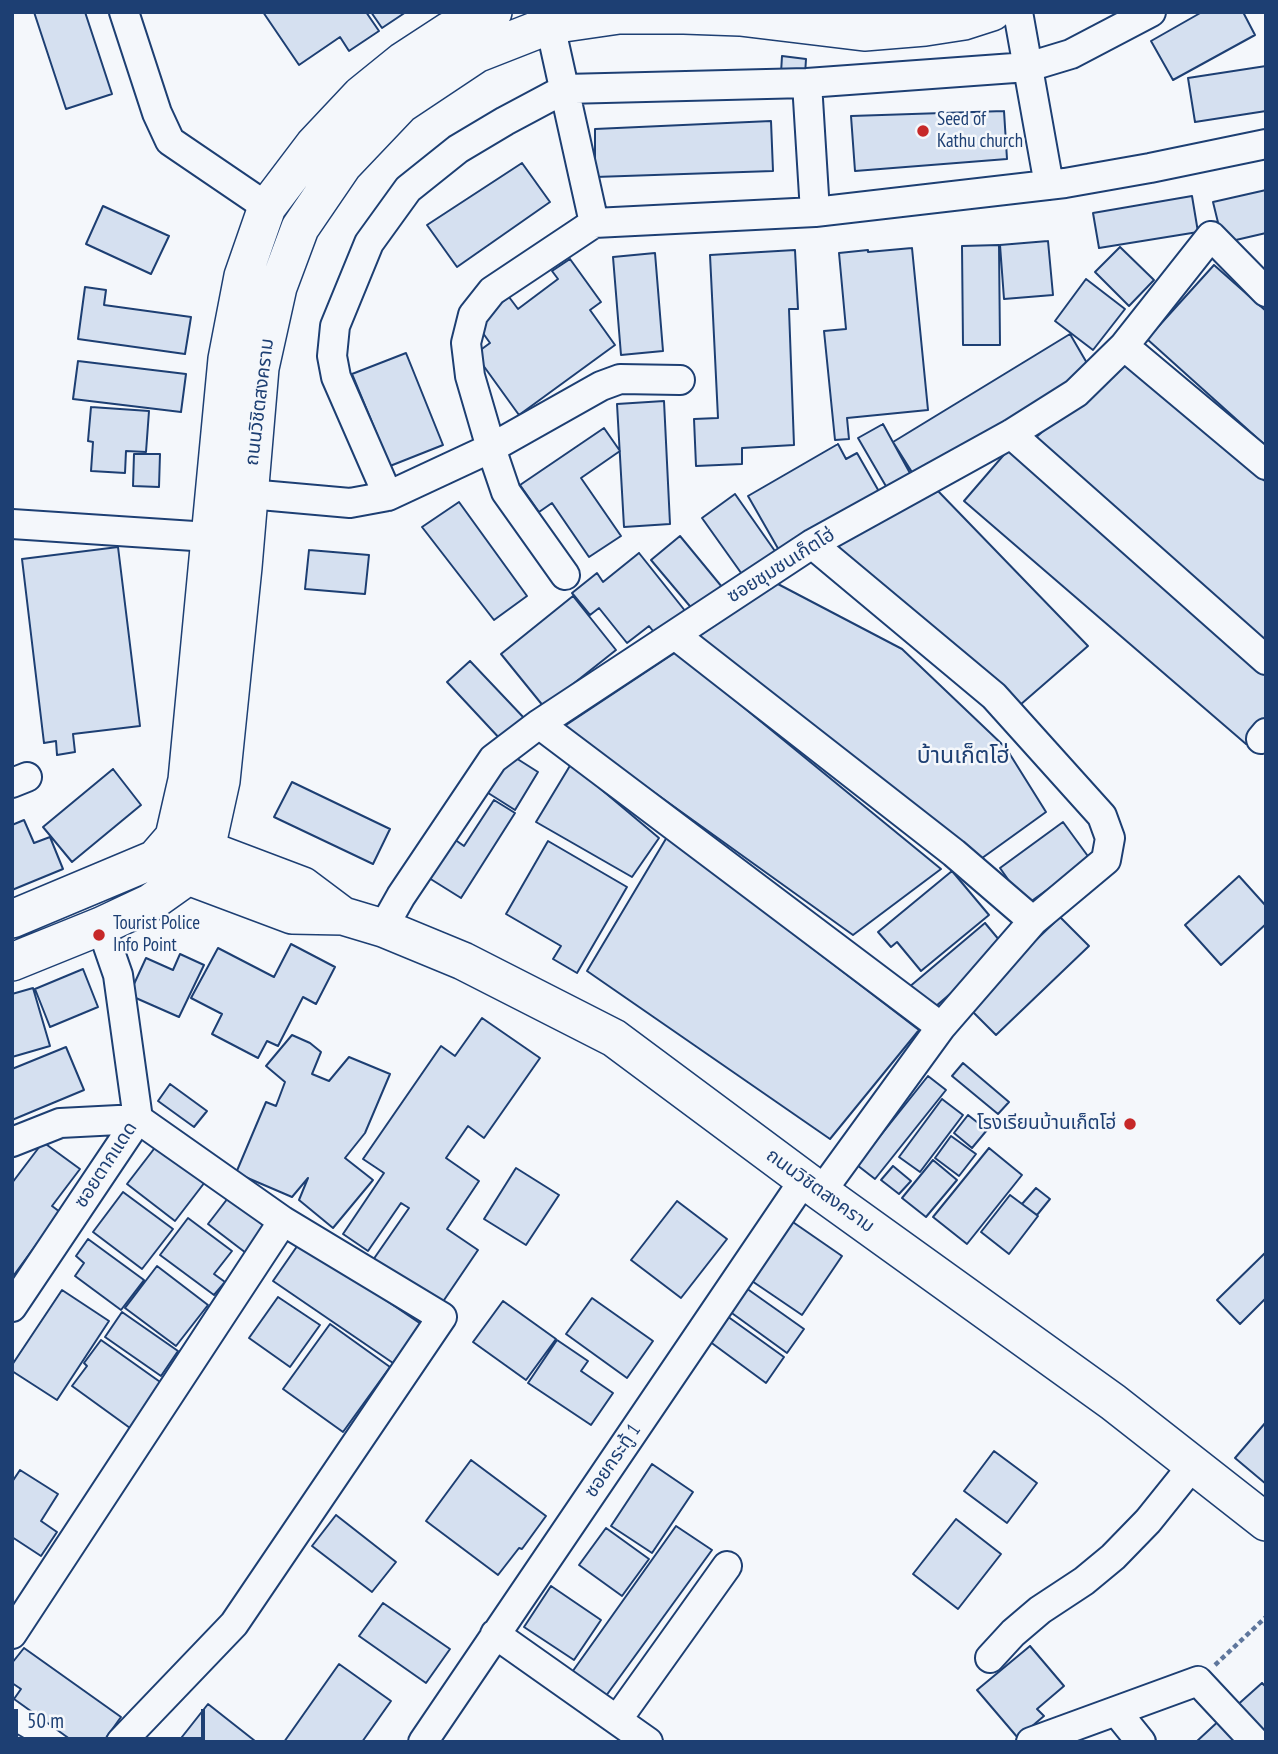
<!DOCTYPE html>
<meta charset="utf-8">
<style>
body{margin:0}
#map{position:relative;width:1278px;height:1754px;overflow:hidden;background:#f4f7fb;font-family:"PT Sans Narrow",sans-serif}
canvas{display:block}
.frame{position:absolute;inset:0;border:14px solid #1d3f73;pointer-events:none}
.scale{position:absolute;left:14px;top:1709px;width:191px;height:32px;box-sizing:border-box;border:4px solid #1d3f73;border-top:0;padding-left:9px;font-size:21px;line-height:24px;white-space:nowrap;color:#1d3f73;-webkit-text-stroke:5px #f4f7fb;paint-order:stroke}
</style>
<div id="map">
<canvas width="1278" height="1754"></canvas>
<div class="frame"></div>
<div class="scale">50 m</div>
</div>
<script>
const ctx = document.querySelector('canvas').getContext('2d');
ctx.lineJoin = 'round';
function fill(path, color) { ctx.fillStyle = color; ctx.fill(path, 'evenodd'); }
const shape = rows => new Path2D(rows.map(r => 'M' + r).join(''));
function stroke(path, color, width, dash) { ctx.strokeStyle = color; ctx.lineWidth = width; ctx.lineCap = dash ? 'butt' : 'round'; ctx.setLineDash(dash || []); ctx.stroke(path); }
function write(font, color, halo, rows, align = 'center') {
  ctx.font = font + ' "PT Sans Narrow","Noto Sans Thai",sans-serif'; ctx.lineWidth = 5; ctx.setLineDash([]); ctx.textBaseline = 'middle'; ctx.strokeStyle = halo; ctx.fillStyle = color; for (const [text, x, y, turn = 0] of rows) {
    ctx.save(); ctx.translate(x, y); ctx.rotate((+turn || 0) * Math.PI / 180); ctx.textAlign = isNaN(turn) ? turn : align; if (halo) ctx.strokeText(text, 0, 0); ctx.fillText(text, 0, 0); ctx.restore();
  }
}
const building = shape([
 [34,12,85,12,112,94,66,109,34,12],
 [263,12,366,12,379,31,349,51,340,37,299,65,263,12],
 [371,12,406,12,382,28,371,12],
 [1202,12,1243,12,1255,35,1173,80,1151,41,1202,12],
 [782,56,806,59,805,75,781,73,782,56],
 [1266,66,1266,111,1195,122,1188,78,1266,66],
 [1004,111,1007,159,855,171,851,116,1004,111],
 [771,121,773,171,595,177,595,129,771,121],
 [522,163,550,202,457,267,427,225,522,163],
 [1266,190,1266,233,1223,243,1213,202,1266,190],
 [1192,196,1198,232,1099,248,1093,213,1192,196],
 [103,206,169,236,151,274,86,244,103,206],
 [1048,241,1053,295,1004,299,1000,245,1048,241],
 [999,245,1000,345,963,345,962,246,999,245],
 [1120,247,1154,280,1129,306,1095,272,1120,247],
 [912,248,928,410,847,418,849,439,835,440,824,331,846,329,839,253,868,250,868,252,912,248],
 [795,250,798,309,789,309,794,445,742,448,742,464,696,466,694,419,718,418,710,255,795,250],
 [655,253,663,351,621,355,613,257,655,253],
 [570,259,601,302,590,310,615,345,519,415,475,354,490,343,475,322,509,297,518,309,558,279,552,271,570,259],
 [1214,265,1266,311,1266,446,1147,339,1214,265],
 [1086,279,1125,309,1093,350,1055,321,1086,279],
 [85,287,106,290,104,305,191,317,185,354,78,339,85,287],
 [1070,334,1091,370,915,477,893,442,1070,334],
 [406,353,443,445,390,466,352,374,406,353],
 [1124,359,1266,482,1266,647,1033,440,1124,359],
 [78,361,186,374,181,412,73,399,78,361],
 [664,401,670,524,624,527,617,404,664,401],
 [91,407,149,411,146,452,126,451,125,473,91,471,93,442,88,441,91,407],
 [883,424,911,475,887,488,858,438,883,424],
 [604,428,620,451,581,478,621,536,589,557,552,503,539,512,520,485,604,428],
 [838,444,846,459,857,453,881,495,780,552,748,496,838,444],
 [1008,450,1266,672,1266,721,1246,744,964,501,1008,450],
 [134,454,160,454,159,487,133,486,134,454],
 [938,491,1088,646,1020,705,835,545,938,491],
 [735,494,777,554,744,577,702,518,735,494],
 [459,502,527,596,494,620,422,527,459,502],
 [680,536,722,587,694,611,651,560,680,536],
 [118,547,140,726,73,734,75,752,57,755,56,741,44,743,22,559,118,547],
 [309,550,369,555,365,594,305,589,309,550],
 [639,553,686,612,657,636,649,626,627,643,599,608,590,615,572,593,597,573,603,582,639,553],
 [776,583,902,649,1006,748,1046,812,978,861,695,639,776,583],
 [573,596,616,650,544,707,501,654,573,596],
 [676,652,941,869,853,935,563,727,676,652],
 [470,661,525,719,502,741,447,682,470,661],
 [508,753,538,772,515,810,485,791,508,753],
 [571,764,659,838,632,877,536,822,571,764],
 [113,769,141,805,72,862,43,827,113,769],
 [292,782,390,829,373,864,274,817,292,782],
 [494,800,515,813,461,898,429,878,454,839,464,846,494,800],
 [24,820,34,843,50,837,63,869,12,890,12,825,24,820],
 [1063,822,1090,859,1026,905,1000,868,1063,822],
 [667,837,919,1030,830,1139,587,971,667,837],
 [548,841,627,887,577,973,553,959,561,946,506,914,548,841],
 [952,871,989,915,921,971,897,942,891,947,878,932,952,871],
 [1239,876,1266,906,1266,924,1221,965,1185,925,1239,876],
 [1060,917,1089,946,996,1035,967,1006,1060,917],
 [985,923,1005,947,929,1012,908,988,985,923],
 [291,944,335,967,316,1004,303,997,278,1046,267,1041,258,1058,212,1034,222,1014,191,998,218,948,274,977,291,944],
 [180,954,204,965,179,1017,129,995,146,958,173,970,180,954],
 [83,969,98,1007,50,1027,35,989,83,969],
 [33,988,50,1046,12,1057,12,994,33,988],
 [482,1018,540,1058,484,1138,468,1126,446,1158,479,1181,447,1229,478,1250,440,1306,373,1260,409,1208,401,1203,368,1251,343,1234,384,1173,363,1159,441,1046,455,1056,482,1018],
 [292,1035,310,1043,321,1052,312,1074,329,1081,349,1057,390,1074,365,1133,345,1158,373,1180,333,1228,299,1200,308,1178,292,1197,236,1173,266,1102,276,1106,285,1082,266,1066,292,1035],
 [66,1047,84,1090,12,1120,12,1069,66,1047],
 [963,1063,1009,1102,998,1114,952,1076,963,1063],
 [928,1076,946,1090,875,1179,857,1165,928,1076],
 [170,1084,207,1111,194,1127,158,1101,170,1084],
 [942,1099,963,1115,920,1172,899,1157,942,1099],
 [968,1115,987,1130,972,1148,954,1133,968,1115],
 [951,1136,976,1154,959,1176,935,1158,951,1136],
 [43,1142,80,1169,52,1206,60,1212,14,1275,12,1274,12,1183,43,1142],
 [157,1145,205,1182,175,1221,127,1184,157,1145],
 [989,1148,1022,1175,967,1244,933,1217,989,1148],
 [933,1160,957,1180,926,1217,902,1198,933,1160],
 [893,1166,911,1181,899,1194,881,1180,893,1166],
 [516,1168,559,1195,526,1245,484,1219,516,1168],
 [1036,1188,1050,1199,1037,1215,1022,1204,1036,1188],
 [123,1192,173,1229,142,1269,93,1232,123,1192],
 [1010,1195,1038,1216,1009,1254,981,1232,1010,1195],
 [228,1198,266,1227,246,1253,208,1224,228,1198],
 [677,1201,727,1239,681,1298,631,1260,677,1201],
 [188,1218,232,1251,214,1274,225,1282,214,1295,160,1255,188,1218],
 [787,1218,842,1256,802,1315,746,1277,787,1218],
 [88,1239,144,1280,121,1310,75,1276,84,1263,76,1256,88,1239],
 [300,1242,421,1324,393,1363,273,1281,300,1242],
 [1266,1252,1266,1298,1240,1324,1217,1300,1266,1252],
 [157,1266,208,1305,176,1346,125,1308,157,1266],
 [746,1288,804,1329,787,1353,729,1311,746,1288],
 [62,1290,109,1321,57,1400,12,1371,12,1365,62,1290],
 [278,1297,320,1325,290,1367,249,1338,278,1297],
 [592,1298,653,1341,627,1378,566,1334,592,1298],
 [503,1301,556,1339,526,1380,473,1342,503,1301],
 [122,1312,178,1351,161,1376,105,1337,122,1312],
 [727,1316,784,1357,766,1383,709,1341,727,1316],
 [330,1324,390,1367,343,1432,283,1389,330,1324],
 [101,1340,163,1384,130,1428,72,1386,87,1366,84,1363,101,1340],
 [557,1340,588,1361,581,1371,613,1393,591,1425,528,1383,557,1340],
 [1266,1422,1266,1484,1235,1458,1266,1422],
 [994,1451,1037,1483,1007,1523,964,1491,994,1451],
 [471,1460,546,1516,522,1549,519,1548,498,1575,426,1521,471,1460],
 [652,1464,693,1492,652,1553,611,1526,652,1464],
 [20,1470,58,1494,41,1521,57,1532,41,1556,12,1537,12,1482,20,1470],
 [336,1515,396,1562,372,1592,312,1546,336,1515],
 [956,1519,1001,1554,958,1609,913,1574,956,1519],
 [676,1526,712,1550,603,1700,570,1675,676,1526],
 [606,1528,649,1559,622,1596,579,1565,606,1528],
 [551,1586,601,1620,574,1660,524,1627,551,1586],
 [383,1603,450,1649,426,1683,359,1636,383,1603],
 [1030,1646,1064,1686,1037,1709,1044,1716,1018,1738,977,1690,1030,1646],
 [24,1648,121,1717,103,1742,74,1742,14,1699,21,1689,12,1683,12,1663,24,1648],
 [339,1664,391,1701,362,1742,284,1742,339,1664],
 [1262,1683,1266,1687,1266,1742,1234,1708,1262,1683],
 [208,1704,255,1741,255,1742,178,1742,208,1704],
 [1223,1717,1246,1742,1196,1742,1223,1717],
 [12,1731,31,1742,12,1742,12,1731]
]);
fill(building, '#d5e0f0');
stroke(building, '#1d3f73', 2);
const minor = shape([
 [124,12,157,113,170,141,267,207],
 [1018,12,1049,185],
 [550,25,594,223],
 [807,83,815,212],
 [1124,346,1266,465],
 [680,380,620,379,601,386,491,448,388,496,336,377,332,356,335,326,369,243,408,189,458,149,505,121,565,89,807,83,1028,67,1071,54,1151,12],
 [1011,434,1266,660],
 [249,494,350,503,388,496],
 [12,524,209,537],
 [812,544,994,696,1102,816,1110,838,1106,860,1033,921,941,1027,821,1192],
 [565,575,506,492,491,448,470,376,466,343,473,315,492,291,594,223,815,212,1065,183,1150,168,1266,144],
 [675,635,954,853,1033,921],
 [539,724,941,1027],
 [1261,739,1266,733],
 [12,783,27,777],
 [383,928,401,896,493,759,539,724,812,544,1011,434,1076,393,1124,346,1211,236,1266,292],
 [12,1142,60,1123,138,1119,283,1221,442,1317,234,1624,121,1742],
 [12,1307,138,1119,118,975,101,926],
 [12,1634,283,1221],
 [495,1634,648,1742],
 [990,1658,1013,1633,1040,1610,1084,1581,1113,1557,1148,1521,1193,1465],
 [1116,1711,1141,1742],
 [617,1720,727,1566],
 [423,1742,804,1180],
 [1031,1742,1198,1681,1255,1742]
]);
const major = shape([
 [184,841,303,886,343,916],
 [155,859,188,876,292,915,343,916,383,928,463,961,614,1038,821,1192,1113,1402,1266,1522],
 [12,919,155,859,174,837,187,780,227,359,243,276,267,207,314,145,361,95,403,61,449,31,493,12],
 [12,962,101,926,150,903,188,876,206,849,221,781,243,567,260,368,278,287,300,228,343,165,401,104,476,54,550,25,619,15,684,15,740,17,864,32,925,27,964,21,992,12]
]);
stroke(minor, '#1d3f73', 32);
stroke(major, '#1d3f73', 40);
stroke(shape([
 [1215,1665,1266,1617]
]), '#5e769c', 4.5, [5, 3.5]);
stroke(minor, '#f4f7fb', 28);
stroke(major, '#f4f7fb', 37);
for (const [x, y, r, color] of [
 [923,131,7,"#c62828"],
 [99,935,7,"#c62828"],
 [1130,1124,7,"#c62828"]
]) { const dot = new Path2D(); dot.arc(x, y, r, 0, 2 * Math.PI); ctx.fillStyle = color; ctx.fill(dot); stroke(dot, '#f4f7fb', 2.5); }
write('19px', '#1d3f73', '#f4f7fb', [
 ["Seed of",937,120],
 ["Kathu church",937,142],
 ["Tourist Police",113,924],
 ["Info Point",113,946],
 ["โรงเรียนบ้านเก็ตโฮ่",1116,1124,"right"]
], 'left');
write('19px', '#1d3f73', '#f4f7fb', [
 ["ถนนวิชิตสงคราม",260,402,-83],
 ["ซอยชุมชนเก็ตโฮ่",781,566,-32],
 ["ซอยตากแดด",106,1165,-57],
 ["ถนนวิชิตสงคราม",820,1191,36],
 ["ซอยกระทู้ 1",613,1461,-56]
]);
write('23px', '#1d3f73', '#f4f7fb', [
 ["บ้านเก็ตโฮ่",963,756]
]);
</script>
